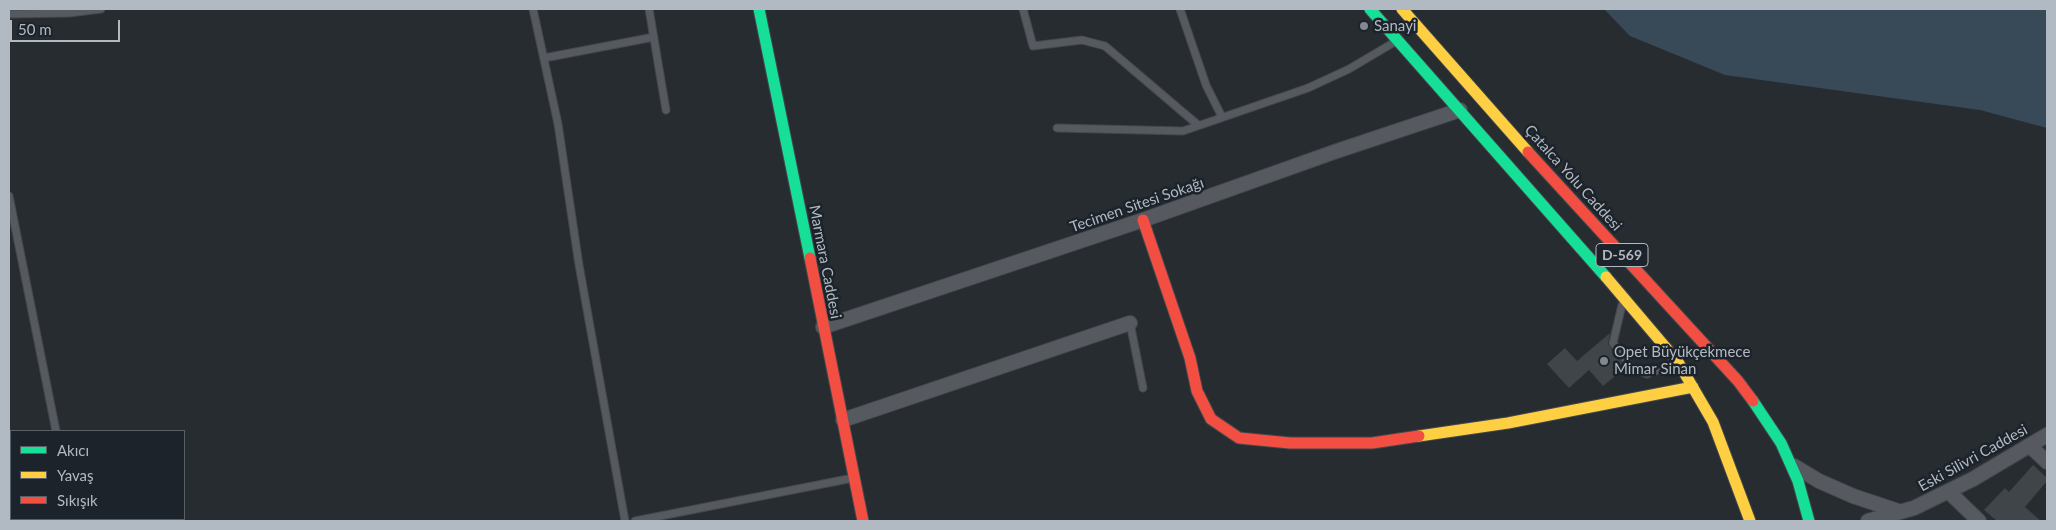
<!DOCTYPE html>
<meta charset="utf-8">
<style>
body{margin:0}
#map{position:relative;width:2056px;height:530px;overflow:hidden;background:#272c31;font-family:Lato,sans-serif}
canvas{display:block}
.frame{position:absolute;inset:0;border:10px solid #b1b9c2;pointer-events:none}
.legend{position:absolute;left:10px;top:430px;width:175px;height:90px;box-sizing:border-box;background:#1c232b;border:1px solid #585f67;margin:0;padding:6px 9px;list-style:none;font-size:15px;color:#b1b9c2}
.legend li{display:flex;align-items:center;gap:10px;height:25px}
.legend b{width:25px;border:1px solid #585f67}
.scale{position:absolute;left:10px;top:20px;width:110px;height:22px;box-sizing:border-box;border:2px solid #b1b9c2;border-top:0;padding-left:6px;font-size:15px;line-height:18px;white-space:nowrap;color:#b1b9c2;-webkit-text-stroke:4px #1c232b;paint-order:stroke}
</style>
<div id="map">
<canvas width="2056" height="530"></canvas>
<div class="frame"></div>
<ul class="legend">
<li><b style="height:6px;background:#16e098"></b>Akıcı</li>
<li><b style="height:6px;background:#ffcf43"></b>Yavaş</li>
<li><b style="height:6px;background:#f24e42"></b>Sıkışık</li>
</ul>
<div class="scale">50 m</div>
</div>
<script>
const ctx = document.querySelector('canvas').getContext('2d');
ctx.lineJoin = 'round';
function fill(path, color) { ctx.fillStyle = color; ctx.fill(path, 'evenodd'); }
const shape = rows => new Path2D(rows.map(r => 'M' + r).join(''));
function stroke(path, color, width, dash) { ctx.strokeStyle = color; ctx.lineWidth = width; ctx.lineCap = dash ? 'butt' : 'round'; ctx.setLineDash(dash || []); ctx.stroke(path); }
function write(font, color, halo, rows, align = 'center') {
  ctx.font = font + ' Lato,sans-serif'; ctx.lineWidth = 5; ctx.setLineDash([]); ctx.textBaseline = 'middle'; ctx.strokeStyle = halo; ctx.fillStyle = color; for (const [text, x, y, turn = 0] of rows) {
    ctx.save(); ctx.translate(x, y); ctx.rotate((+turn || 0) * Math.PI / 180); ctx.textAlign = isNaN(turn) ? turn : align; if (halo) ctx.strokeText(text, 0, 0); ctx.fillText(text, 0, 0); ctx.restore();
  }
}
fill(shape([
 [1604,9,2047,9,2047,128,1980,110,1725,75,1630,36]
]), '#384958');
fill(shape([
 [1610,333,1608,344,1625,368,1603,386,1589,370,1569,388,1547,364,1565,348,1577,361],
 [2033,465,2047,478,2047,481,2025,507,2041,521,1997,521,1984,510,2005,488,2009,492]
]), '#404549');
const lane = shape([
 [533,9,558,124,579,265,625,521],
 [649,9,666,110],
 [1023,9,1033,46,1082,40,1105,46,1198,125],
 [1180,9,1206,85,1222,117],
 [9,14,69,13,101,9],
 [544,58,654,37],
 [1057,128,1183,131,1308,88,1349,69,1393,43],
 [9,196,56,431],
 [1622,305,1613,343,1632,369,1647,374,1674,364],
 [1130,323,1143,388],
 [74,519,75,521],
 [635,521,853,478]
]);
const street = shape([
 [823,327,1143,220,1334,152,1460,110],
 [843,420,1130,323],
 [2030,446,2047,462],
 [1794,466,1819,481,1853,496,1898,511],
 [1948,491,1979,521],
 [1868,521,1914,508,1973,479,2047,435]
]);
const fast = shape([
 [759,9,810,258],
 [1370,9,1606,277],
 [1753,401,1781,443,1798,481,1809,521]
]);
const slow = shape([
 [1402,9,1528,152],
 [1606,277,1678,362,1713,422,1750,521],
 [1419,436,1508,423,1693,387]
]);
const jam = shape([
 [1528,152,1738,381,1753,401],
 [1143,220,1190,358,1197,391,1211,419,1239,438,1290,443,1372,443,1419,436],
 [810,258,863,521]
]);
stroke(lane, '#44484c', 9);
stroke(street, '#44484c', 16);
stroke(fast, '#44484c', 13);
stroke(slow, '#44484c', 13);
stroke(jam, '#44484c', 13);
stroke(lane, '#565a60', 7);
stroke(street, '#565a60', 14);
stroke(fast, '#16e098', 11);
stroke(slow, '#ffcf43', 11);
stroke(jam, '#f24e42', 11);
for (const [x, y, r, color] of [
 [1364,26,5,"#81888f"],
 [1604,361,5,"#81888f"]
]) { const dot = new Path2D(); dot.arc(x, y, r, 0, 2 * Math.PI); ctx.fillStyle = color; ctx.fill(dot); stroke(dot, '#1c232b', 2); }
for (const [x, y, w] of [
 [1622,255,52]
]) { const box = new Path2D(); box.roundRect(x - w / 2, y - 11.5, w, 23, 4); ctx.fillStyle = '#1c232b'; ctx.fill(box); stroke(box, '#b1b9c2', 1); }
write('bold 14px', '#b1b9c2', null, [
 ["D-569",1622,255]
]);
write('15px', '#b1b9c2', '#1c232b', [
 ["Sanayi",1374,26],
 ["Opet Büyükçekmece",1614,352],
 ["Mimar Sinan",1614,369]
], 'left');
write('15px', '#b1b9c2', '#1c232b', [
 ["Çatalca Yolu Caddesi",1573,178,48],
 ["Tecimen Sitesi Sokağı",1137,205,-19],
 ["Marmara Caddesi",825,262,79],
 ["Eski Silivri Caddesi",1973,458,-29]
]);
</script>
